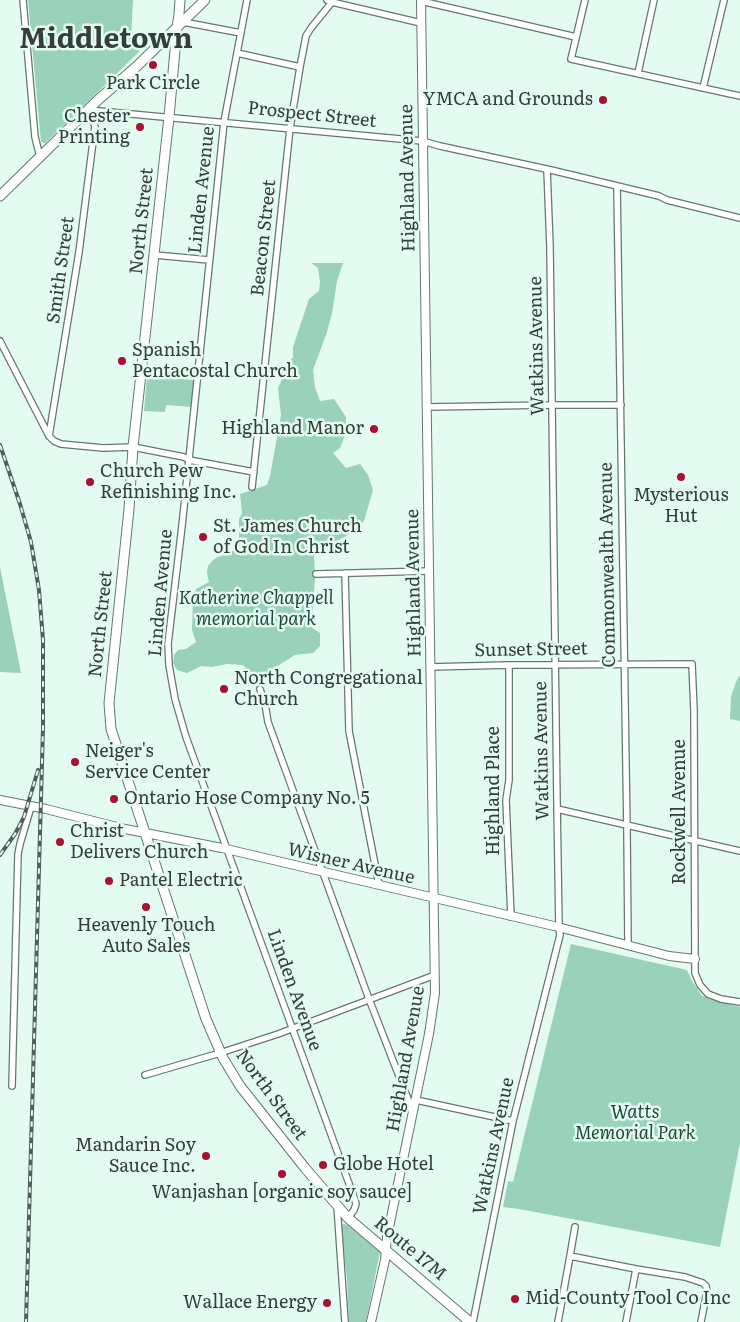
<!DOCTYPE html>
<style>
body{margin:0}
canvas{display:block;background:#e3fbf1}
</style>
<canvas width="740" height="1322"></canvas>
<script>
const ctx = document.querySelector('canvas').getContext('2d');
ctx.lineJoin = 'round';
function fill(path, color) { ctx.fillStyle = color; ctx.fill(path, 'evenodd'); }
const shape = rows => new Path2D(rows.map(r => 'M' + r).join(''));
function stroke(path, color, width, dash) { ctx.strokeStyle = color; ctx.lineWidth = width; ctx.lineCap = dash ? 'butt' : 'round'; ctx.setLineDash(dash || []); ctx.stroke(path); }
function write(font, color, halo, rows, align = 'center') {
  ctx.font = font + ' Literata,serif'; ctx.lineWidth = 5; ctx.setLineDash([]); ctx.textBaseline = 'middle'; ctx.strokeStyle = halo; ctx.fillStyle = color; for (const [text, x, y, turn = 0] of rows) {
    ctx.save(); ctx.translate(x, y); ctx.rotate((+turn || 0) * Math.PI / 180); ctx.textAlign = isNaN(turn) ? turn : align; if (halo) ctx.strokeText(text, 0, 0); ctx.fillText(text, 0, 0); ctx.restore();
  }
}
fill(shape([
 [28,0,133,0,131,38,142,49,45,143,41,142],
 [311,263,343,263,337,281,332,313,327,332,313,370,315,387,320,401,334,399,346,417,346,433,340,448,333,453,346,468,360,464,368,475,373,490,364,521,355,531,339,540,319,546,314,556,315,579,311,627,320,633,320,646,313,653,295,655,266,673,251,673,243,665,227,664,212,667,201,666,187,673,177,670,173,663,174,655,178,650,186,649,196,642,192,630,193,598,196,589,209,582,207,573,208,566,214,559,228,553,239,548,239,519,242,513,240,494,267,485,270,476,281,415,278,388,283,377,287,365,293,357,293,347,309,299,319,291,320,282,318,268],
 [147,376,194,380,191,407,166,405,165,412,144,411],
 [0,567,21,673,0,672],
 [740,675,740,721,730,719,731,697,736,682],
 [571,944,687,970,692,981,702,996,713,1000,740,1007,740,1143,720,1247,519,1209,503,1207,508,1181,513,1182],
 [344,1224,348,1225,380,1252,366,1322,349,1322,347,1278,341,1231,342,1225]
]), '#99d1bb');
const minor = shape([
 [23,0,35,137,40,157],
 [247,0,224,122,182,526,168,644,169,665,175,699,186,737,355,1200,356,1204,354,1210,348,1218],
 [327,0,332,2,421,23],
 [585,0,571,59,740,96],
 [421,1,576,37],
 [183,22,241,33],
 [237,53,300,67],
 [638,73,654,0],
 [703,88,724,0],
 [617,186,627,830,628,945],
 [155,255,209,260],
 [0,341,49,436,54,441,61,444,103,448,133,447,184,457,189,460,254,472],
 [426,407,552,405,621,405],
 [49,436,79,252,95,126,88,110,422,141,440,146,551,170,659,196,667,200,740,218],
 [252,487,290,128,300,67,306,36,311,28,332,2],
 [345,573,349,731,379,885],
 [316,574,429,571],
 [509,665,509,780,506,800,511,917],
 [430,667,509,665,692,664,694,711,695,973,700,985,708,994,721,999,740,1002],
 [260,689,265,704,268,722,369,999,413,1112],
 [557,809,740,851],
 [145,1075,220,1053,278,1034,435,975],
 [12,1086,18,854,20,844,31,807],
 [416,1100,513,1121],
 [337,1205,345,1322],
 [570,1256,636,1269,685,1277,703,1283,706,1286,707,1291,701,1322],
 [473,1322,513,1121,560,935,559,928,557,803,550,247,547,169],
 [558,1322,570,1256,575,1227],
 [626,1322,636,1269]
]);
const tertiary = shape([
 [0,800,46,809,125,829,222,848,554,926,669,956,695,959],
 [371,1322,385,1260,387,1237,429,1034,435,993,421,0]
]);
const secondary = shape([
 [177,28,179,14,180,0]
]);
const primary = shape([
 [177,28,169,117,133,447,129,509,109,703,111,729,206,1019,223,1058,240,1086,305,1168,348,1218,470,1322],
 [0,196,99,99,136,67,205,0]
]);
stroke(minor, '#63786f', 8);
stroke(tertiary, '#63786f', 10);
stroke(secondary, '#63786f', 11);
stroke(primary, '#63786f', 11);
stroke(minor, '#fff', 5.5);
stroke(tertiary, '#fff', 8);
stroke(secondary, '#fff', 9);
stroke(primary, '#fff', 9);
const rail = shape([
 [0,445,20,504,31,542,39,590,43,640,43,728,26,1322],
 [0,855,15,834,24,817,38,770]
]);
stroke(rail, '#525e5a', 4);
stroke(rail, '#e3fbf1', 2, [5.5]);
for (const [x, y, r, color] of [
 [153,65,5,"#a91130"],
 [603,100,5,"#a91130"],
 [140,127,5,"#a91130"],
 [122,361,5,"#a91130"],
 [374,429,5,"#a91130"],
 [681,477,5,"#a91130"],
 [90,482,5,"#a91130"],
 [203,537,5,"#a91130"],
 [224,689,5,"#a91130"],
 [75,762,5,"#a91130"],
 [114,799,5,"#a91130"],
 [60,842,5,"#a91130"],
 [109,881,5,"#a91130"],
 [146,907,5,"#a91130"],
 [206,1156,5,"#a91130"],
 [323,1165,5,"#a91130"],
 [282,1174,5,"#a91130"],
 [515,1299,5,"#a91130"],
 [327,1303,5,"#a91130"]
]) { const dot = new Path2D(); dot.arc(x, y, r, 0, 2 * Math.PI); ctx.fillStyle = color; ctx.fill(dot); stroke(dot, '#e3fbf1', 2); }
write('18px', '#353e3b', '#e3fbf1', [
 ["Park Circle",153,84,"center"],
 ["YMCA and Grounds",593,100,"right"],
 ["Chester",130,117,"right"],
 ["Printing",130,138,"right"],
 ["Spanish",132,351],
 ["Pentacostal Church",132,372],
 ["Highland Manor",364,429,"right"],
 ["Church Pew",100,472],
 ["Refinishing Inc.",100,493],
 ["Mysterious",681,496,"center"],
 ["Hut",681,517,"center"],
 ["St. James Church",213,527],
 ["of God In Christ",213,548],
 ["North Congregational",234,679],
 ["Church",234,700],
 ["Neiger's",85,752],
 ["Service Center",85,773],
 ["Ontario Hose Company No. 5",124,799],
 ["Christ",70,832],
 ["Delivers Church",70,853],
 ["Pantel Electric",119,881],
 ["Heavenly Touch",146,926,"center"],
 ["Auto Sales",146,947,"center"],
 ["Mandarin Soy",196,1146,"right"],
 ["Sauce Inc.",196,1167,"right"],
 ["Globe Hotel",333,1165],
 ["Wanjashan [organic soy sauce]",282,1193,"center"],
 ["Mid-County Tool Co Inc",525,1299],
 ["Wallace Energy",317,1303,"right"]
], 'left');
write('18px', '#353e3b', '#e3fbf1', [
 ["Prospect Street",312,115,6],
 ["Highland Avenue",408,178,-91],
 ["Linden Avenue",202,190,-84],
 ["North Street",142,221,-84],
 ["Beacon Street",264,238,-84],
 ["Smith Street",61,270,-82],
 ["Watkins Avenue",537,346,-91],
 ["Commonwealth Avenue",608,565,-91],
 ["Highland Avenue",414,583,-91],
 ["Linden Avenue",161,593,-85],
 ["North Street",101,624,-84],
 ["Sunset Street",531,650,-1],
 ["Watkins Avenue",542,751,-91],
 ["Highland Place",494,791,-90],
 ["Rockwell Avenue",680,812,-90],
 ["Wisner Avenue",351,864,13],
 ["Linden Avenue",294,990,70],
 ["Highland Avenue",406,1059,-80],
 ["North Street",271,1095,54],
 ["Watkins Avenue",494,1146,-78],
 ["Route 17M",410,1249,40]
]);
write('italic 18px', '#214a3c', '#e3fbf1', [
 ["Katherine Chappell",256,599],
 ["memorial park",256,620],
 ["Watts",635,1113],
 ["Memorial Park",635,1134]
]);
write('bold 28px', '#353e3b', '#e3fbf1', [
 ["Middletown",106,40]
]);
</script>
